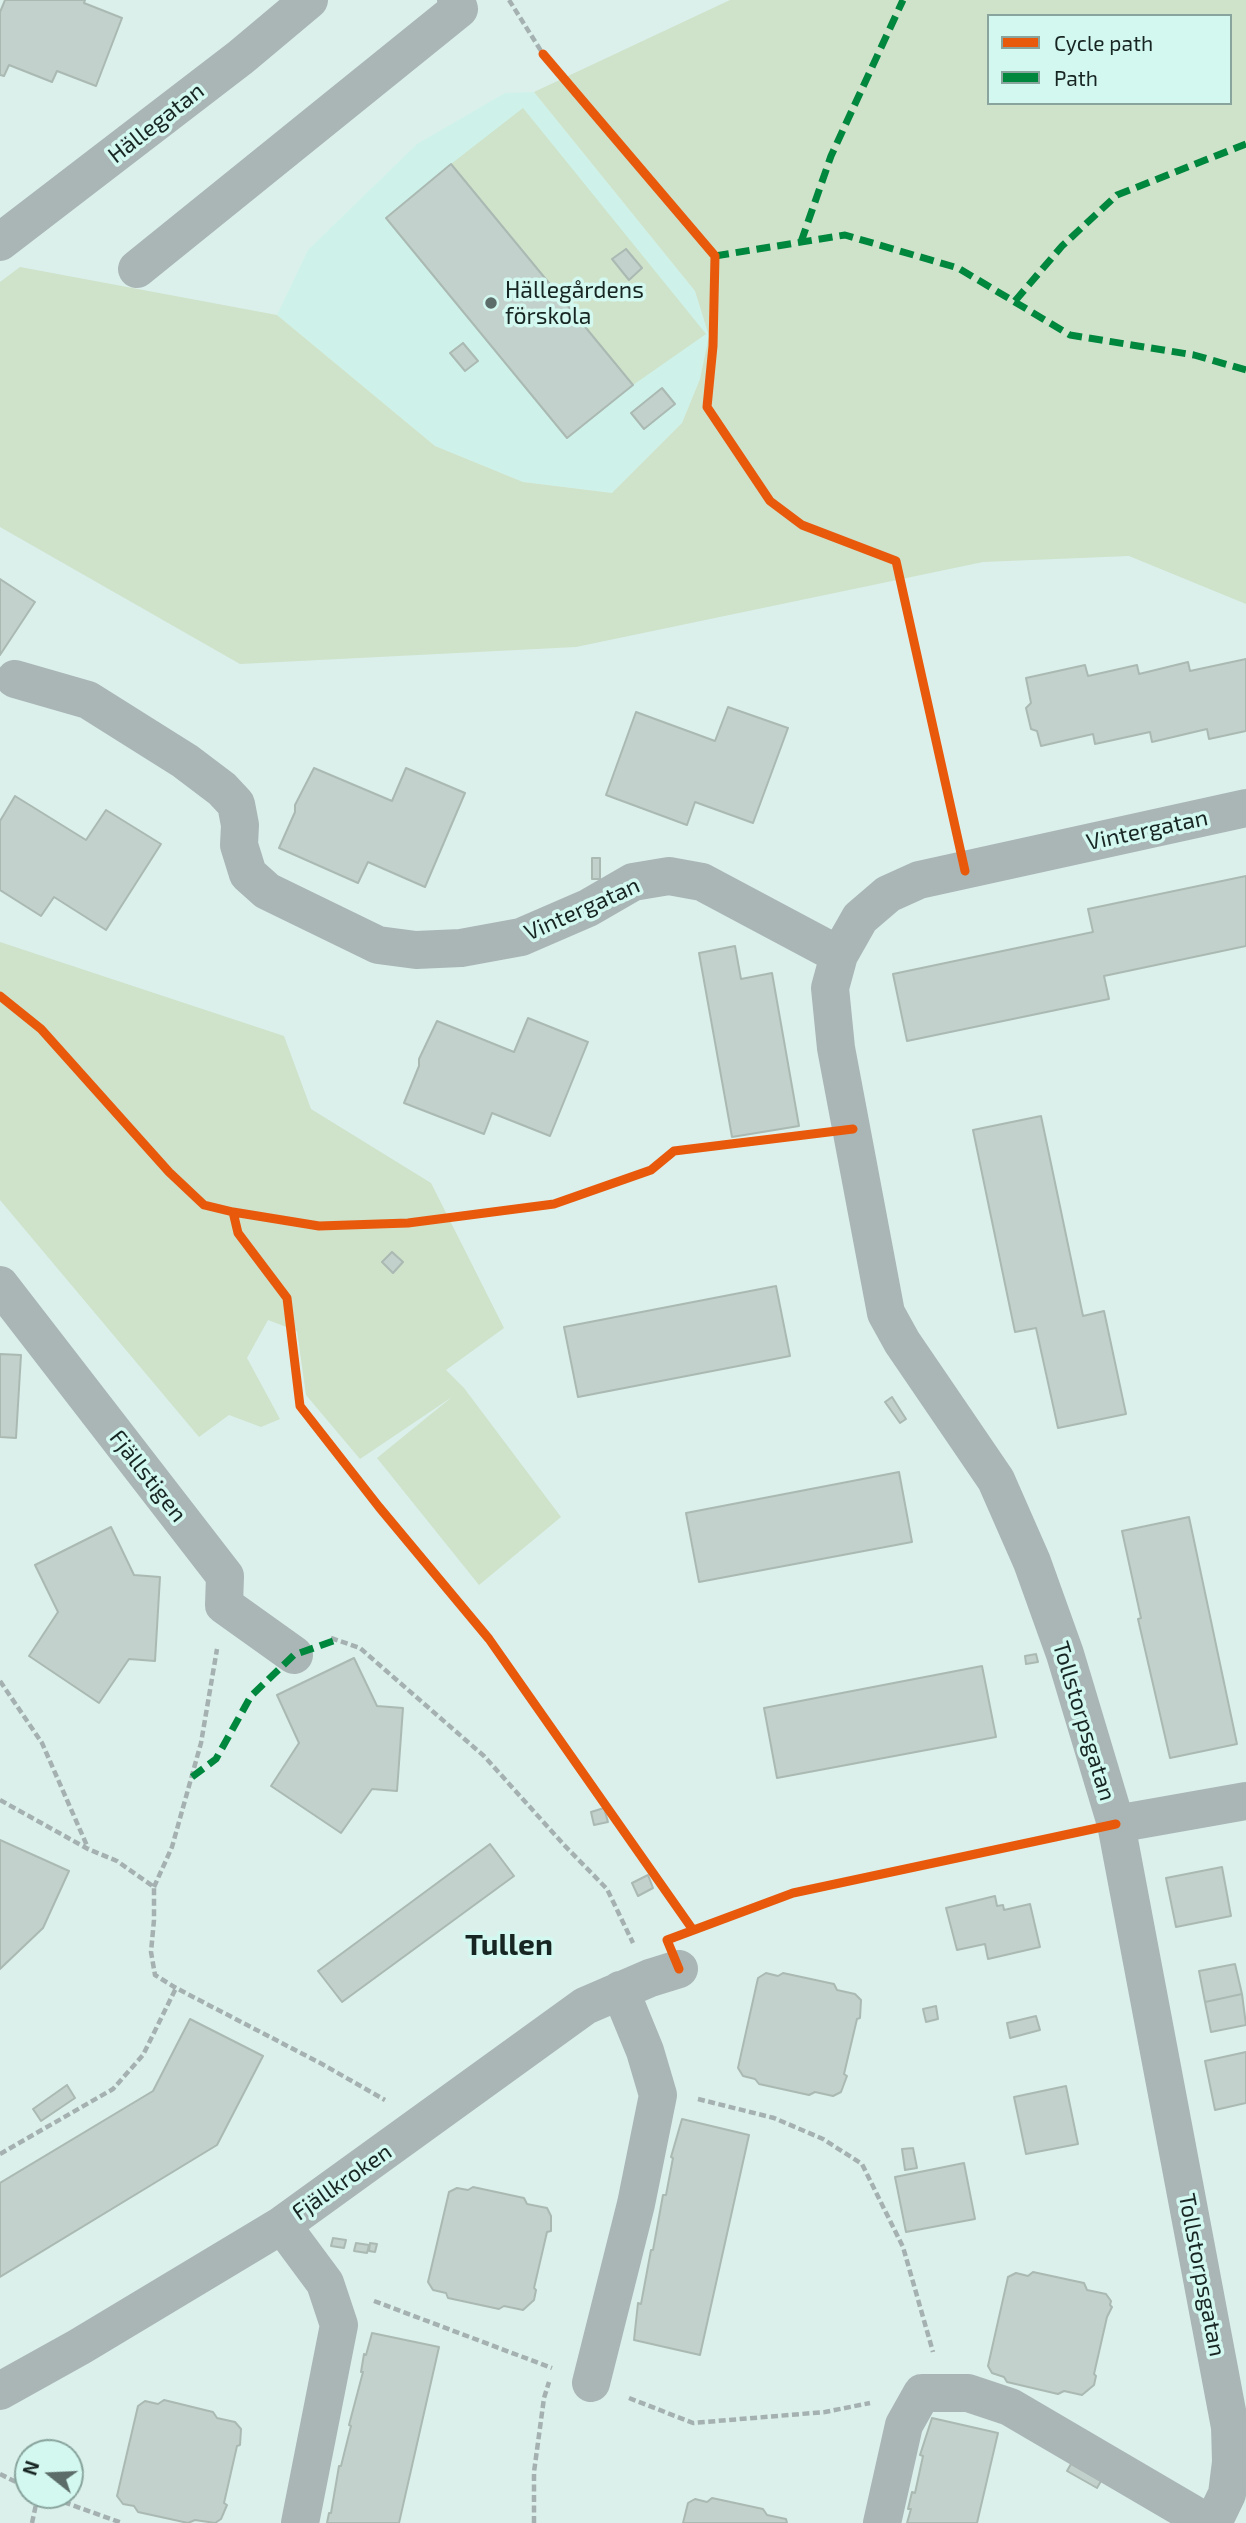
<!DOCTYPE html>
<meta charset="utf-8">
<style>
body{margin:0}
#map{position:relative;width:1246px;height:2523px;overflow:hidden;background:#dbf0eb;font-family:"Exo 2",sans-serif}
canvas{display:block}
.legend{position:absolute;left:987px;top:14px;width:245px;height:91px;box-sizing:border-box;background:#d3f8ef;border:2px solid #88a49d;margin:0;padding:9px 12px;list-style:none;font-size:21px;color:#182623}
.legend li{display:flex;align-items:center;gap:14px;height:35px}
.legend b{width:35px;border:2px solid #88a49d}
.north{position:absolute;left:14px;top:2439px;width:70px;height:70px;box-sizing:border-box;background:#d3f8ef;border:2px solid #88a49d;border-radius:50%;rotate:288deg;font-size:19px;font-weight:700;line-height:28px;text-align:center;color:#182623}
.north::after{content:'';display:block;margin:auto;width:24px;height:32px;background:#5c6d69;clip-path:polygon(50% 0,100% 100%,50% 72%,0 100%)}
</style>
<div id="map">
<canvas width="1246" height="2523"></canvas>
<ul class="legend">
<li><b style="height:9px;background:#e8590c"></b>Cycle path</li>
<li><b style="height:9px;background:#00873e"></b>Path</li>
</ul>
<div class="north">N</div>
</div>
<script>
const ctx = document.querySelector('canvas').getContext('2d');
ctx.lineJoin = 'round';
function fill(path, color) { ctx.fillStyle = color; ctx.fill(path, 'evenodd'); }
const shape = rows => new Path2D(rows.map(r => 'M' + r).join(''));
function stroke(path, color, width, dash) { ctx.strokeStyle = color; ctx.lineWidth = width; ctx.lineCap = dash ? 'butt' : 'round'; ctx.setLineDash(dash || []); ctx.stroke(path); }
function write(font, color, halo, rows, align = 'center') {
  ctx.font = font + ' "Exo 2",sans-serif'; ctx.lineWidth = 7; ctx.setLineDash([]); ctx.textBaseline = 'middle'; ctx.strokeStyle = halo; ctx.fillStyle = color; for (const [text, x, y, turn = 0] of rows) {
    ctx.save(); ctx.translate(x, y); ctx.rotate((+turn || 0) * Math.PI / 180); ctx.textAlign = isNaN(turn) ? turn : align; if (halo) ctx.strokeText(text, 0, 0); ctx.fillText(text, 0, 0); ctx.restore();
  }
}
fill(shape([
 [534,92,695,291,709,336,700,379,682,423,612,493,523,482,435,446,277,315,308,250,417,144,505,93]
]), '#cef2e9');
fill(shape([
 [730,0,1246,0,1246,604,1129,556,983,562,576,647,240,664,0,527,0,282,20,267,277,315,435,446,523,482,612,493,682,423,700,379,709,336,695,291,534,92],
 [989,16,1230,16,1230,103,989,103],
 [523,108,706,334,633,385,451,164],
 [0,942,284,1036,311,1109,431,1183,504,1328,446,1370,464,1388,561,1517,479,1585,377,1458,452,1397,360,1459,306,1395,297,1331,268,1320,247,1358,280,1419,261,1427,229,1415,199,1437,0,1200]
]), '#cfe2ca');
const building = shape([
 [5,0,85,0,84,3,122,18,96,86,57,71,52,82,9,65,4,76,0,75,0,12,5,0],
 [451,164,633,385,567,438,386,218,451,164],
 [626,249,642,268,629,280,612,259,626,249],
 [463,343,478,361,465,371,450,353,463,343],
 [662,388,675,404,644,429,631,413,662,388],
 [0,579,35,602,0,655,0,579],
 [1246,659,1246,731,1209,739,1207,729,1152,742,1150,732,1095,744,1093,734,1041,746,1037,731,1031,729,1026,708,1031,703,1026,678,1085,665,1088,676,1137,665,1139,674,1188,662,1190,671,1246,659],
 [728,707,788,728,753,823,695,802,687,825,606,795,636,712,715,741,728,707],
 [314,768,392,801,406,768,465,793,425,887,368,862,358,883,279,848,295,812,295,805,314,768],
 [15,796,86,840,106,810,161,844,106,930,54,897,41,916,0,890,0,821,15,796],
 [592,858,600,858,600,879,592,879,592,858],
 [1246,876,1246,946,1104,976,1109,999,907,1041,893,974,1093,932,1088,909,1246,876],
 [735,946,741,979,772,973,799,1126,732,1137,699,953,735,946],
 [528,1018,588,1042,550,1136,492,1113,484,1134,404,1103,419,1066,419,1059,437,1021,514,1052,528,1018],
 [1041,1116,1083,1316,1104,1311,1126,1414,1058,1428,1036,1328,1015,1332,973,1130,1041,1116],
 [392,1252,403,1262,393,1273,382,1262,392,1252],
 [776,1286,790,1356,578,1397,564,1327,776,1286],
 [0,1354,21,1355,16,1438,0,1437,0,1354],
 [892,1397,906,1419,900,1423,885,1402,892,1397],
 [899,1472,912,1542,699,1582,686,1513,899,1472],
 [1189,1517,1237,1744,1170,1758,1138,1619,1141,1618,1122,1531,1189,1517],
 [111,1527,134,1575,160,1577,155,1661,129,1659,99,1703,29,1656,58,1612,35,1565,111,1527],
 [1036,1654,1038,1662,1026,1664,1025,1656,1036,1654],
 [354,1658,377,1706,403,1708,397,1791,372,1789,341,1833,271,1786,299,1743,277,1695,354,1658],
 [982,1666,996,1737,777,1778,764,1708,982,1666],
 [604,1808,608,1822,594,1825,591,1812,604,1808],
 [0,1840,69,1871,43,1928,0,1969,0,1840],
 [490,1844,514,1876,342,2002,318,1971,490,1844],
 [1222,1867,1231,1916,1176,1927,1166,1878,1222,1867],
 [648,1875,653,1888,638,1896,632,1883,648,1875],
 [995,1896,997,1906,1003,1905,1004,1910,1030,1904,1040,1947,988,1959,985,1944,957,1950,946,1908,995,1896],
 [1235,1964,1242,1994,1205,2002,1199,1971,1235,1964],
 [766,1973,778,1976,783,1973,834,1984,837,1990,855,1994,861,2000,860,2018,857,2019,844,2074,847,2076,841,2092,833,2096,815,2092,809,2095,759,2084,755,2079,743,2076,738,2068,758,1978,766,1973],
 [1242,1994,1246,2025,1211,2032,1205,2002,1242,1994],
 [936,2006,938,2019,926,2022,923,2009,936,2006],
 [1036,2016,1040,2030,1010,2038,1007,2023,1036,2016],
 [190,2019,263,2056,217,2145,0,2277,0,2183,153,2091,190,2019],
 [1246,2052,1246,2103,1215,2110,1205,2061,1246,2052],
 [67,2085,75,2098,41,2121,33,2109,67,2085],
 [1066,2086,1078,2144,1026,2154,1014,2097,1066,2086],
 [682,2119,749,2135,700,2355,634,2340,638,2303,641,2304,651,2250,653,2250,663,2195,666,2195,673,2158,671,2157,682,2119],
 [913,2148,917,2168,905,2170,902,2149,913,2148],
 [964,2163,975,2219,906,2232,895,2177,964,2163],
 [473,2187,524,2198,527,2204,547,2208,551,2216,551,2231,547,2232,534,2288,536,2290,534,2300,523,2310,504,2306,499,2309,448,2298,446,2293,433,2290,428,2282,449,2192,457,2188,468,2190,473,2187],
 [333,2238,346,2240,344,2248,331,2246,333,2238],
 [356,2243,369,2245,367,2253,354,2251,356,2243],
 [370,2243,377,2244,375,2252,369,2251,370,2243],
 [1033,2272,1084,2283,1087,2290,1106,2294,1111,2301,1110,2305,1112,2307,1107,2317,1094,2374,1096,2376,1094,2385,1082,2395,1064,2391,1058,2394,1007,2382,1004,2377,992,2373,988,2366,1008,2277,1016,2273,1028,2276,1033,2272],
 [372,2333,439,2347,399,2523,327,2523,329,2513,331,2513,339,2466,341,2466,351,2426,349,2425,363,2372,361,2372,364,2354,366,2355,372,2333],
 [164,2400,213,2412,217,2418,235,2422,241,2429,240,2445,237,2446,224,2503,227,2505,221,2519,215,2523,195,2520,188,2523,138,2512,134,2506,123,2504,117,2496,138,2406,145,2401,158,2404,164,2400],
 [932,2418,998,2433,977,2523,907,2523,911,2509,908,2509,912,2492,915,2493,923,2456,920,2455,932,2418],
 [1071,2464,1101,2481,1097,2488,1067,2471,1071,2464],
 [712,2498,763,2509,767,2515,786,2519,787,2523,683,2523,688,2503,695,2499,707,2502,712,2498]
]);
fill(building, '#c2d1cb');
stroke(building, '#abb9b3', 2);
stroke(shape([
 [509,0,543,54],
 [331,1638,360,1648,484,1756,565,1846,607,1889,633,1943],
 [0,1681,42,1743,88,1848],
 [0,1800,88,1849,117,1861,154,1887,154,1920,151,1952,155,1975,176,1988,322,2064,385,2100],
 [154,1887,172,1847,201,1743,217,1649],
 [698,2099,774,2118,823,2139,862,2164,903,2247,933,2352],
 [0,2154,113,2089,143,2055,176,1988],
 [374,2301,552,2368],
 [629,2398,693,2423,825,2412,870,2403],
 [0,2474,28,2488],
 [44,2495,122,2523],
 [32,2523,38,2495],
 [534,2523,534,2472,544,2398,549,2382]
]), '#a5b1b0', 4.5, [7, 3.5]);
stroke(shape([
 [0,242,241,57,309,0],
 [137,269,459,9,456,0],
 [15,679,88,700,185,761,222,789,236,804,240,825,239,845,248,874,267,891,378,945,416,950,461,948,521,937,588,908,633,882,669,876,702,882,839,955],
 [0,1285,225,1576,224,1605,294,1655],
 [1116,1824,1246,1801],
 [282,2225,325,2283,339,2325,300,2523],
 [591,2383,636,2204,658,2095,645,2051,620,1990],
 [0,2391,79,2347,282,2225,585,2006,650,1978,679,1969],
 [882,2523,904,2425,922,2393,968,2393,1010,2407,1208,2523],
 [1213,2523,1227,2494,1231,2462,1230,2427,1116,1824,1065,1654,1032,1562,996,1480,902,1342,886,1313,836,1048,830,988,839,955,860,918,888,894,919,880,1246,808]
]), '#aab6b6', 38);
stroke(shape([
 [801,242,831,156,903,0],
 [715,256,845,235,958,268,1070,335,1194,355,1246,370],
 [1015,301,1062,246,1117,195,1246,144],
 [192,1777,216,1759,251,1696,294,1655,336,1640]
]), '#00873e', 7, [14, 7]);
stroke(shape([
 [543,54,715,256,713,346,707,407,770,501,802,525,896,561,965,871],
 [0,996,41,1029,169,1172,204,1205,233,1212,319,1226,408,1223,554,1204,651,1170,674,1151,853,1129],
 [233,1212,238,1233,287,1298,300,1406,379,1507,489,1639,693,1930],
 [679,1969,667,1940,793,1893,1116,1824]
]), '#e8590c', 9);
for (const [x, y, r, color] of [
 [491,303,7,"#5c6d69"]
]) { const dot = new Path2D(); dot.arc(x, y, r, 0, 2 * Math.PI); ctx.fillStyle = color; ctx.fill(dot); stroke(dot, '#d3f8ef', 2.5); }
write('23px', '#182623', '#d3f8ef', [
 ["Hällegatan",156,123,-38],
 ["Vintergatan",1147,830,-12],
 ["Vintergatan",582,909,-24],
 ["Fjällstigen",148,1476,52],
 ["Tollstorpsgatan",1084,1721,73],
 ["Fjällkroken",342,2182,-35],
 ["Tollstorpsgatan",1202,2275,79]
]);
write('23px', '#182623', '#d3f8ef', [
 ["Hällegårdens",505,290],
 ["förskola",505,316]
], 'left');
write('bold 30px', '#182623', '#d3f8ef', [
 ["Tullen",509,1945]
]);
</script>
